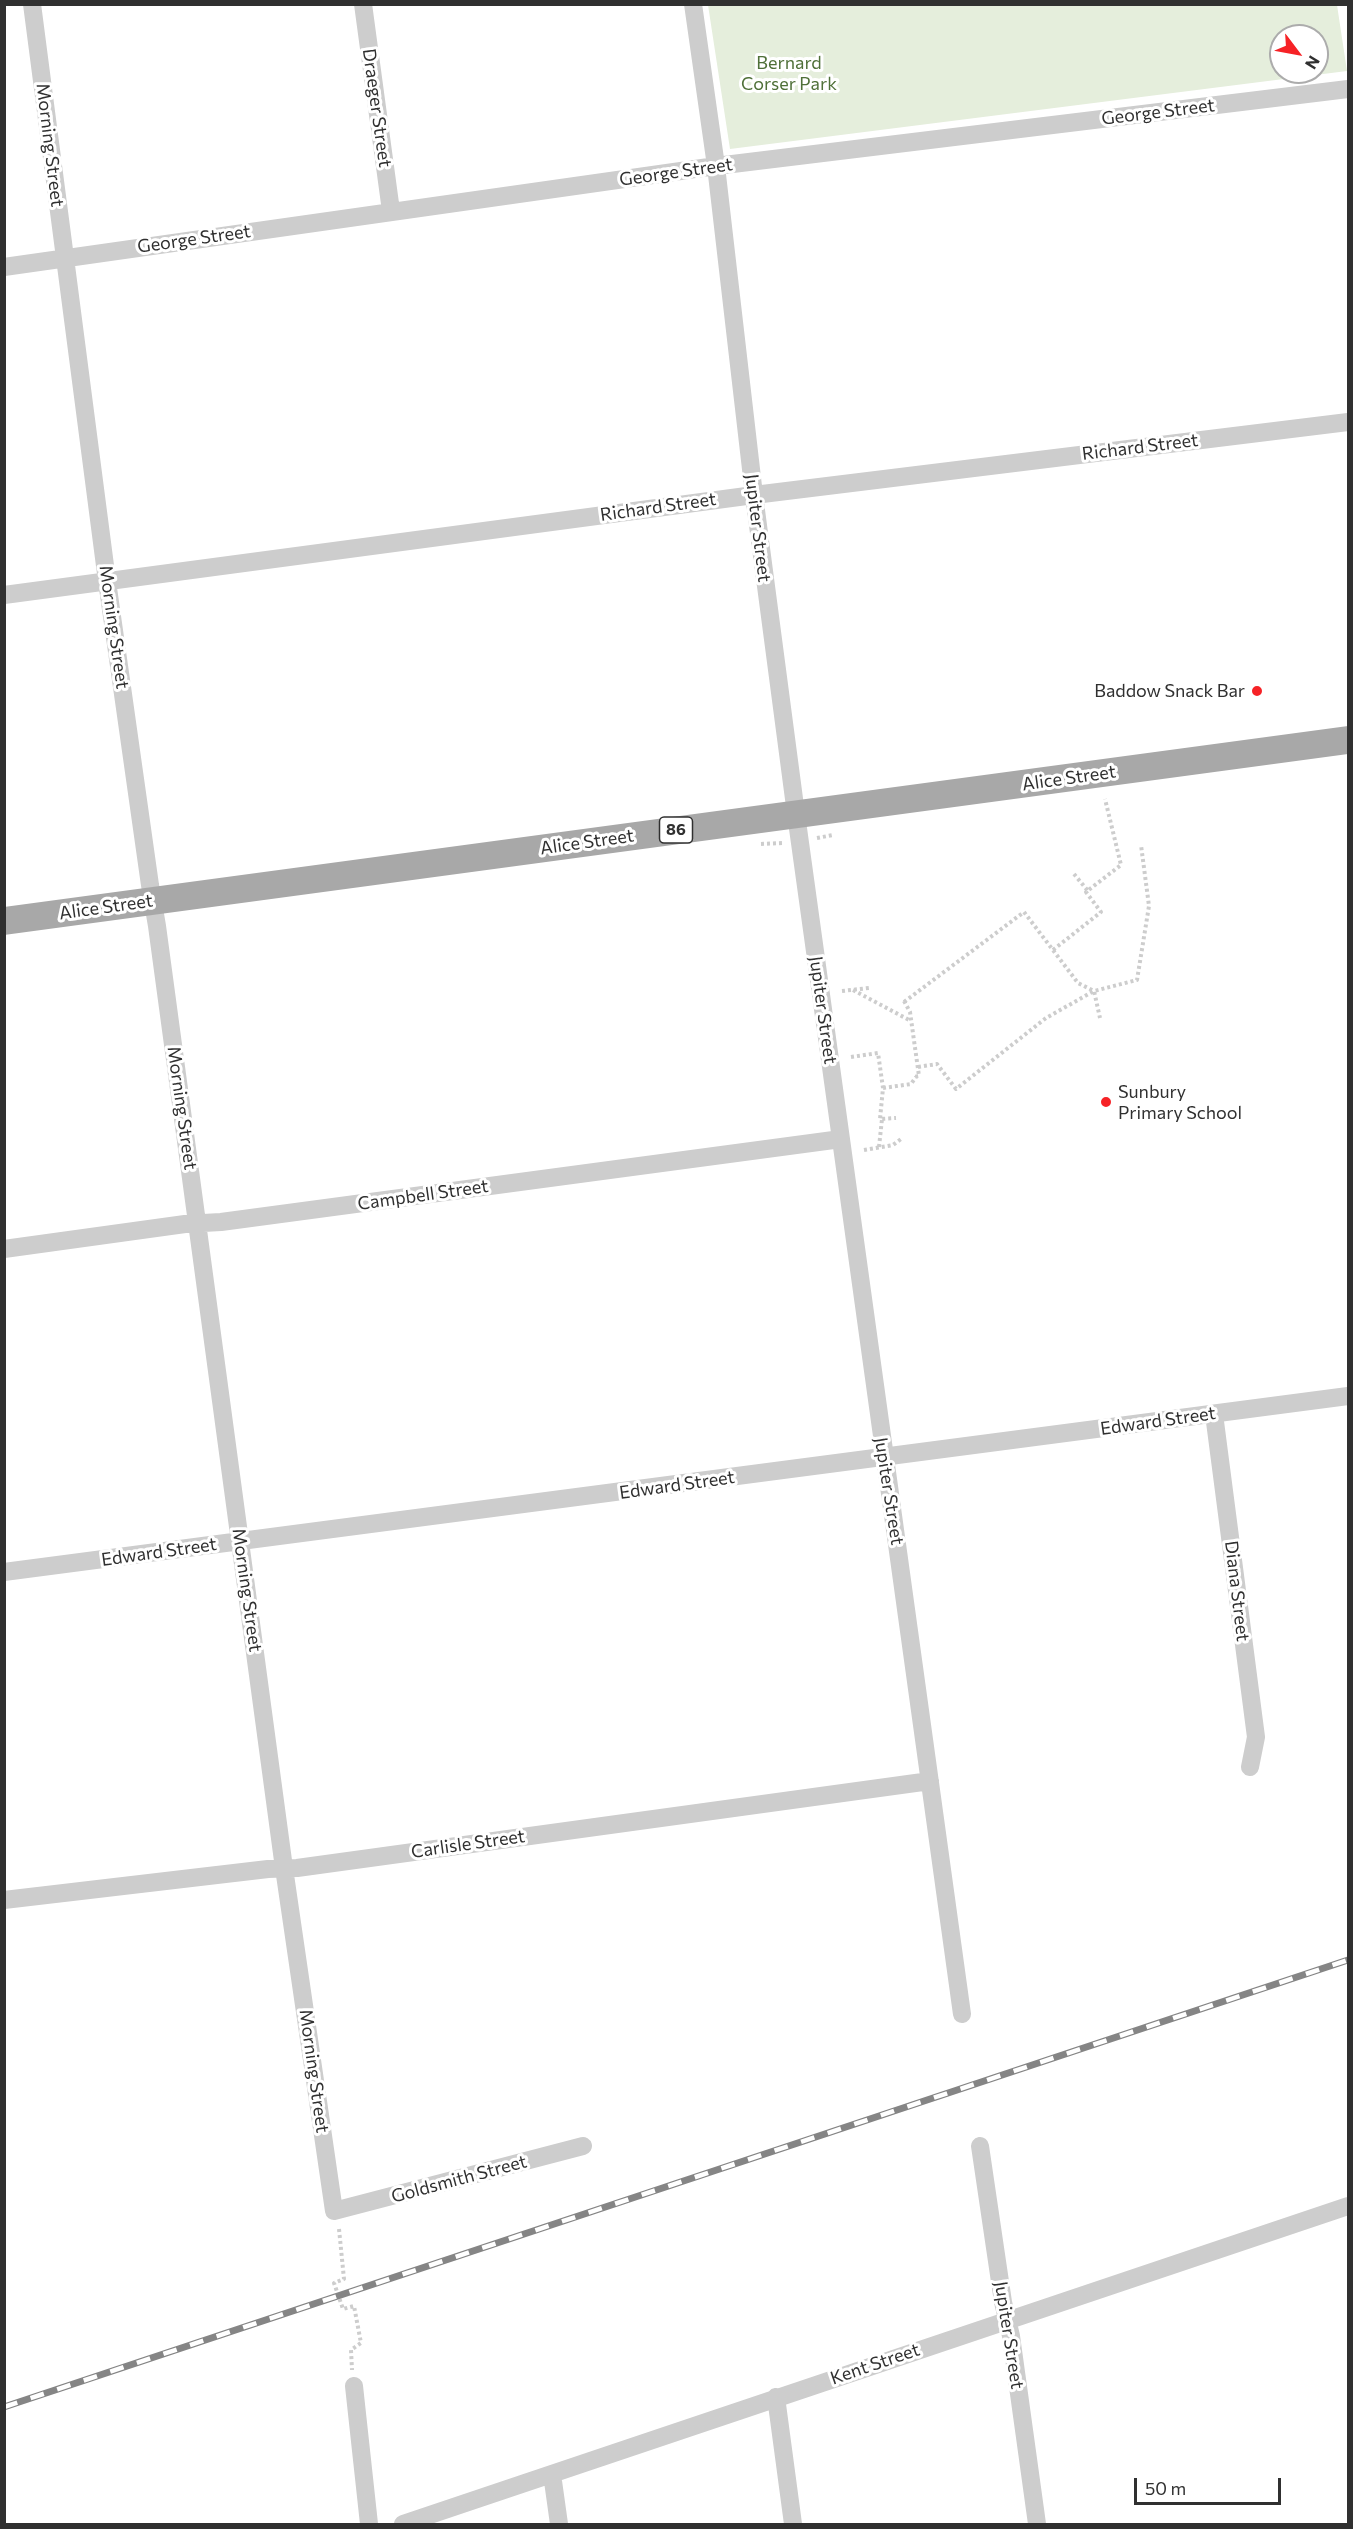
<!DOCTYPE html>
<style>
body{margin:0}
#map{position:relative;width:1353px;height:2529px;overflow:hidden;background:#fff;font-family:Commissioner,sans-serif}
canvas{display:block}
.frame{position:absolute;inset:0;border:6px solid #303030;pointer-events:none}
.north{position:absolute;left:1269px;top:24px;width:60px;height:60px;box-sizing:border-box;background:#fff;border:2px solid #acacac;border-radius:50%;rotate:122deg;font-size:16px;font-weight:700;line-height:24px;text-align:center;color:#303030}
.north::after{content:'';display:block;margin:auto;width:21px;height:27px;background:#f62226;clip-path:polygon(50% 0,100% 100%,50% 72%,0 100%)}
.scale{position:absolute;left:1134px;top:2478px;width:147px;height:27px;box-sizing:border-box;border:3px solid #303030;border-top:0;padding-left:8px;font-size:18px;line-height:21px;white-space:nowrap;color:#303030;-webkit-text-stroke:4px #fff;paint-order:stroke}
</style>
<div id="map">
<canvas width="1353" height="2529"></canvas>
<div class="frame"></div>
<div class="north">N</div>
<div class="scale">50 m</div>
</div>
<script>
const ctx = document.querySelector('canvas').getContext('2d');
ctx.lineJoin = 'round';
function fill(path, color) { ctx.fillStyle = color; ctx.fill(path, 'evenodd'); }
const shape = rows => new Path2D(rows.map(r => 'M' + r).join(''));
function stroke(path, color, width, dash) { ctx.strokeStyle = color; ctx.lineWidth = width; ctx.lineCap = dash ? 'butt' : 'round'; ctx.setLineDash(dash || []); ctx.stroke(path); }
function write(font, color, halo, rows, align = 'center') {
  ctx.font = font + ' Commissioner,sans-serif'; ctx.lineWidth = 6; ctx.setLineDash([]); ctx.textBaseline = 'middle'; ctx.strokeStyle = halo; ctx.fillStyle = color; for (const [text, x, y, turn = 0] of rows) {
    ctx.save(); ctx.translate(x, y); ctx.rotate((+turn || 0) * Math.PI / 180); ctx.textAlign = isNaN(turn) ? turn : align; if (halo) ctx.strokeText(text, 0, 0); ctx.fillText(text, 0, 0); ctx.restore();
  }
}
fill(shape([
 [708,5,1337,5,1347,71,730,149],
 [1281,36,1317,36,1317,72,1281,72]
]), '#e5eedc');
stroke(shape([
 [817,838,833,835],
 [761,844,783,843],
 [1074,874,1088,891],
 [1053,950,1101,912,1086,892,1121,865,1105,799],
 [853,990,911,1021],
 [842,991,869,988],
 [904,1001,910,1012,919,1076,913,1077],
 [904,1002,1024,912,1078,983,1094,991,1100,1018],
 [851,1057,878,1053,883,1088,880,1119,896,1118],
 [918,1067,937,1064,956,1089,1046,1018,1094,991,1137,980,1149,906,1141,845],
 [883,1088,911,1084,916,1077],
 [879,1147,882,1119],
 [864,1150,893,1145,901,1139],
 [339,2229,344,2279,334,2283,343,2309,354,2306,361,2343,351,2350,352,2370]
]), '#cdcdcd', 4, [3, 3]);
stroke(shape([
 [32,4,107,581,150,885,157,926,284,1868,334,2211,583,2146],
 [363,4,391,211],
 [693,4,716,166,754,495,796,814,962,2014],
 [4,267,716,166,1348,89],
 [4,595,754,495,1348,422],
 [4,1249,185,1224,221,1222,841,1139],
 [1214,1414,1256,1737,1250,1767],
 [4,1572,1348,1396],
 [4,1900,268,1869,297,1868,930,1781],
 [980,2146,1003,2302,1011,2336,1037,2524],
 [354,2386,369,2524],
 [776,2397,793,2524],
 [552,2474,559,2524],
 [403,2524,1348,2206]
]), '#cdcdcd', 18);
stroke(shape([
 [4,921,1348,740]
]), '#a8a8a8', 28);
const rail = shape([
 [4,2407,1348,1960]
]);
stroke(rail, '#858585', 7);
stroke(rail, '#fff', 4.5, [14]);
for (const [x, y, r, color] of [
 [1257,691,6,"#f62226"],
 [1106,1102,6,"#f62226"]
]) { const dot = new Path2D(); dot.arc(x, y, r, 0, 2 * Math.PI); ctx.fillStyle = color; ctx.fill(dot); stroke(dot, '#fff', 2); }
for (const [x, y, w] of [
 [676,830,33]
]) { const box = new Path2D(); box.roundRect(x - w / 2, y - 13, w, 26, 4.5); ctx.fillStyle = '#fff'; ctx.fill(box); stroke(box, '#303030', 1.5); }
write('bold 16px', '#303030', null, [
 ["86",676,830]
]);
write('18px', '#4f7038', '#fff', [
 ["Bernard",789,63],
 ["Corser Park",789,84]
]);
write('18px', '#303030', '#fff', [
 ["Draeger Street",377,108,82],
 ["George Street",1158,112,-7],
 ["Morning Street",50,145,83],
 ["George Street",676,172,-8],
 ["George Street",194,239,-8],
 ["Richard Street",1140,447,-7],
 ["Richard Street",658,507,-8],
 ["Jupiter Street",758,528,83],
 ["Morning Street",114,627,82],
 ["Alice Street",1069,778,-8],
 ["Alice Street",587,842,-8],
 ["Alice Street",106,907,-8],
 ["Jupiter Street",823,1010,82],
 ["Morning Street",182,1108,82],
 ["Campbell Street",423,1195,-8],
 ["Edward Street",1158,1421,-8],
 ["Edward Street",677,1485,-8],
 ["Jupiter Street",889,1491,81],
 ["Edward Street",159,1552,-8],
 ["Morning Street",247,1590,82],
 ["Diana Street",1237,1591,83],
 ["Carlisle Street",468,1844,-8],
 ["Morning Street",314,2071,82],
 ["Goldsmith Street",459,2179,-15],
 ["Jupiter Street",1009,2335,81],
 ["Kent Street",875,2364,-19]
]);
write('18px', '#303030', '#fff', [
 ["Baddow Snack Bar",1245,691],
 ["Sunbury",1118,1092,"left"],
 ["Primary School",1118,1113,"left"]
], 'right');
</script>
